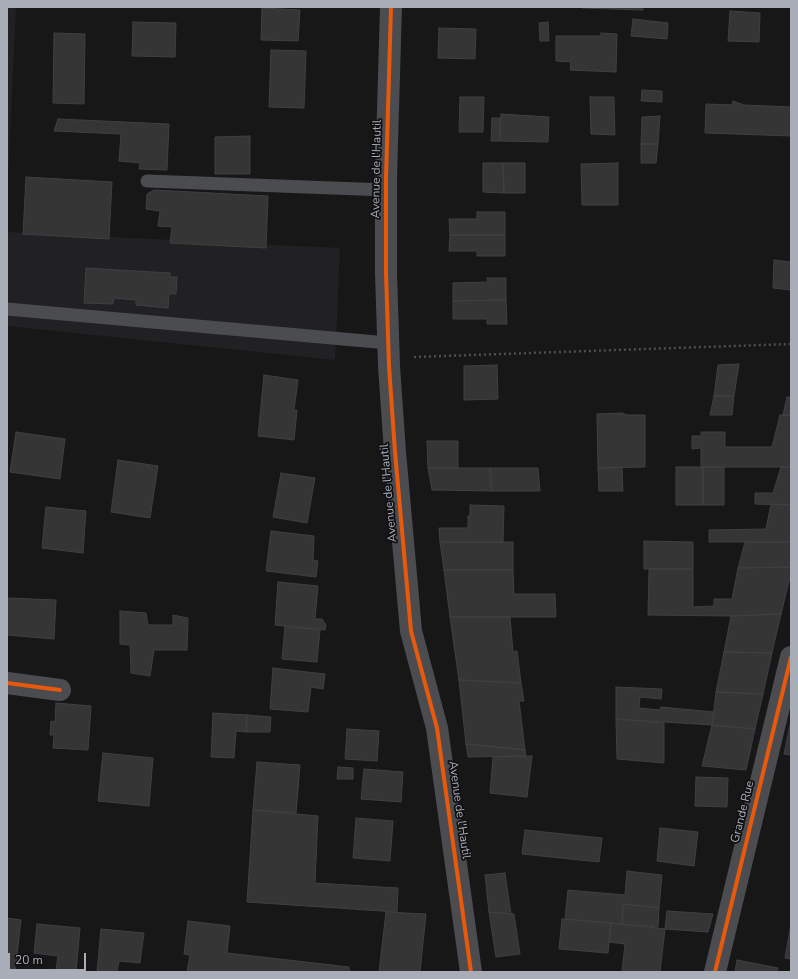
<!DOCTYPE html>
<style>
body{margin:0}
#map{position:relative;width:798px;height:979px;overflow:hidden;background:#171717;font-family:"Nunito Sans",sans-serif}
canvas{display:block}
.frame{position:absolute;inset:0;border:8px solid #a8adb8;pointer-events:none}
.scale{position:absolute;left:8px;top:953px;width:78px;height:18px;box-sizing:border-box;border:2px solid #a8adb8;border-top:0;padding-left:5px;font-size:12px;line-height:14px;white-space:nowrap;color:#a8adb8;-webkit-text-stroke:3px #111113;paint-order:stroke}
</style>
<div id="map">
<canvas width="798" height="979"></canvas>
<div class="frame"></div>
<div class="scale">20 m</div>
</div>
<script>
const ctx = document.querySelector('canvas').getContext('2d');
ctx.lineJoin = 'round';
function fill(path, color) { ctx.fillStyle = color; ctx.fill(path, 'evenodd'); }
const shape = rows => new Path2D(rows.map(r => 'M' + r).join(''));
function stroke(path, color, width, dash) { ctx.strokeStyle = color; ctx.lineWidth = width; ctx.lineCap = dash ? 'butt' : 'round'; ctx.setLineDash(dash || []); ctx.stroke(path); }
function write(font, color, halo, rows, align = 'center') {
  ctx.font = font + ' "Nunito Sans",sans-serif'; ctx.lineWidth = 3.5; ctx.setLineDash([]); ctx.textBaseline = 'middle'; ctx.strokeStyle = halo; ctx.fillStyle = color; for (const [text, x, y, turn = 0] of rows) {
    ctx.save(); ctx.translate(x, y); ctx.rotate((+turn || 0) * Math.PI / 180); ctx.textAlign = isNaN(turn) ? turn : align; if (halo) ctx.strokeText(text, 0, 0); ctx.fillText(text, 0, 0); ctx.restore();
  }
}
fill(shape([
 [7,7,16,7,7,200],
 [7,232,340,248,335,360,7,326]
]), '#212123');
const building = shape([
 [582,7,643,7,643,10,582,8,582,7],
 [262,8,300,10,298,41,261,40,262,8],
 [730,11,760,13,759,42,728,41,730,11],
 [633,19,668,23,667,39,631,36,633,19],
 [133,22,176,23,175,57,132,56,133,22],
 [548,22,549,41,540,41,539,23,548,22],
 [439,28,476,29,475,59,438,58,439,28],
 [54,33,85,34,84,104,53,103,54,33],
 [601,33,617,34,616,72,570,70,571,62,556,61,556,36,601,36,601,33],
 [271,50,306,51,304,108,269,107,271,50],
 [642,90,662,91,662,102,641,101,642,90],
 [460,97,484,97,483,132,459,132,460,97],
 [590,97,614,97,615,135,591,134,590,97],
 [733,101,744,105,791,107,791,136,705,133,706,104,732,105,733,101],
 [501,114,549,117,548,142,500,141,501,114],
 [660,116,658,144,641,144,642,117,660,116],
 [492,118,500,118,500,141,491,141,492,118],
 [58,119,169,124,167,170,139,169,140,163,119,161,121,134,54,131,58,119],
 [250,136,250,174,215,174,215,137,250,136],
 [641,144,658,144,656,163,641,163,641,144],
 [483,163,503,163,504,193,483,192,483,163],
 [503,163,525,163,525,193,504,193,503,163],
 [618,163,618,205,582,205,581,164,618,163],
 [26,177,112,182,109,239,23,234,26,177],
 [154,190,268,196,266,248,170,243,172,227,158,226,160,211,146,209,147,194,154,190],
 [477,212,505,212,505,235,450,235,449,219,477,219,477,212],
 [450,235,505,235,505,256,477,256,477,251,449,251,450,235],
 [774,260,791,262,791,290,773,288,774,260],
 [86,268,170,273,170,277,177,277,176,294,169,294,168,308,136,305,136,300,114,298,113,304,84,303,86,268],
 [487,278,506,278,506,300,453,301,453,283,488,282,487,278],
 [506,300,507,324,487,324,487,319,453,319,453,301,506,300],
 [739,364,734,396,714,396,718,365,739,364],
 [497,365,498,399,464,400,464,366,497,365],
 [264,375,298,380,294,410,297,410,294,440,258,436,264,375],
 [714,396,734,396,732,415,710,415,714,396],
 [787,397,791,397,791,415,783,415,787,397],
 [622,413,627,415,645,415,645,467,598,468,597,414,622,413],
 [780,415,791,415,791,467,701,467,701,448,692,449,692,436,701,436,701,432,725,432,725,447,772,447,780,415],
 [16,432,65,439,60,479,10,472,16,432],
 [427,441,458,441,458,468,428,468,427,441],
 [118,460,158,466,150,518,111,512,118,460],
 [622,467,623,491,599,491,598,468,622,467],
 [676,467,703,467,703,505,676,505,676,467],
 [703,467,724,467,724,505,703,505,703,467],
 [781,467,791,467,791,505,755,504,755,493,773,493,781,467],
 [428,468,490,468,492,491,432,490,428,468],
 [490,468,538,468,540,491,492,491,490,468],
 [281,473,315,478,307,523,273,517,281,473],
 [771,504,791,505,791,542,709,542,709,530,766,529,771,504],
 [470,505,504,506,503,542,440,542,439,528,468,528,468,516,470,516,470,505],
 [46,507,86,511,83,553,42,548,46,507],
 [271,531,314,536,313,560,318,561,316,577,266,571,271,531],
 [644,541,693,542,693,569,644,569,644,541],
 [440,542,513,542,513,570,444,570,440,542],
 [745,542,791,542,791,567,738,568,745,542],
 [791,567,791,573,781,614,731,616,648,615,649,569,693,569,693,607,714,606,714,599,732,599,738,568,791,567],
 [444,570,513,570,514,594,555,594,556,617,450,617,444,570],
 [278,582,318,586,315,619,322,619,326,625,325,630,275,625,278,582],
 [7,598,56,600,54,639,7,635,7,598],
 [120,611,146,613,148,625,173,625,173,615,188,618,187,650,154,650,150,676,131,673,130,645,120,644,120,611],
 [781,614,772,653,724,652,731,616,781,614],
 [450,617,510,617,513,652,517,651,521,683,459,680,450,617],
 [285,626,320,630,317,662,282,659,285,626],
 [724,652,772,653,763,694,716,692,724,652],
 [273,668,325,674,323,689,311,687,308,712,270,709,273,668],
 [459,680,521,683,524,701,519,701,525,750,466,744,459,680],
 [616,687,662,689,661,699,640,697,639,708,660,710,661,707,714,712,712,725,616,719,616,687],
 [716,692,763,694,755,729,712,725,716,692],
 [56,703,91,706,88,750,53,748,54,735,50,735,51,721,55,722,56,703],
 [213,713,247,715,246,732,236,731,234,758,211,757,213,713],
 [247,715,271,717,270,732,246,732,247,715],
 [616,719,664,723,664,763,617,759,616,719],
 [791,720,791,755,784,754,791,720],
 [712,725,755,729,746,770,702,766,712,725],
 [347,729,379,731,377,761,345,759,347,729],
 [466,744,525,750,526,756,468,757,466,744],
 [103,753,153,758,149,806,98,801,103,753],
 [532,756,527,797,490,793,493,757,532,756],
 [257,762,300,765,296,813,253,810,257,762],
 [338,767,353,768,353,779,337,779,338,767],
 [364,769,403,772,401,802,361,799,364,769],
 [696,777,728,778,727,807,695,806,696,777],
 [253,810,318,816,315,883,398,888,397,912,247,902,253,810],
 [356,818,393,821,390,861,353,858,356,818],
 [660,828,698,832,694,866,657,861,660,828],
 [525,830,602,838,599,862,522,854,525,830],
 [627,871,662,875,659,908,623,904,622,924,565,919,568,890,625,895,627,871],
 [505,873,511,914,489,912,485,875,505,873],
 [623,904,659,908,658,927,622,924,623,904],
 [667,911,713,914,708,932,665,929,667,911],
 [386,912,426,914,420,972,379,972,386,912],
 [489,912,514,914,520,954,496,957,489,912],
 [7,918,21,920,15,972,7,971,7,918],
 [562,919,611,923,608,953,559,949,562,919],
 [188,921,230,926,227,953,349,967,349,971,362,972,187,972,190,955,184,954,188,921],
 [611,923,665,929,660,972,622,972,625,944,609,942,611,923],
 [37,924,80,928,76,972,56,970,58,956,34,953,37,924],
 [791,924,791,959,785,958,791,924],
 [101,929,144,933,140,963,119,961,117,972,97,972,101,929],
 [737,960,778,968,777,972,735,972,737,960]
]);
fill(building, '#353536');
stroke(building, '#3f4043', 1);
stroke(shape([
 [414,357,791,344]
]), '#4d4e52', 2.5, [2, 3]);
stroke(shape([
 [147,181,386,190],
 [7,309,388,343]
]), '#4b4c50', 13);
stroke(shape([
 [7,683,60,690]
]), '#4b4c50', 22);
stroke(shape([
 [391,7,386,178,386,273,389,366,395,452,411,631,437,728,471,972],
 [715,972,791,657]
]), '#4b4c50', 22);
stroke(shape([
 [391,7,386,178,386,273,389,366,395,452,411,631,437,728,471,972],
 [7,683,60,690],
 [715,972,791,657]
]), '#e8590c', 4);
write('12px', '#a8adb8', '#111113', [
 ["Avenue de l'Hautil",377,169,-89],
 ["Avenue de l'Hautil",389,493,-95],
 ["Avenue de l'Hautil",459,810,82],
 ["Grande Rue",743,812,-76]
]);
</script>
